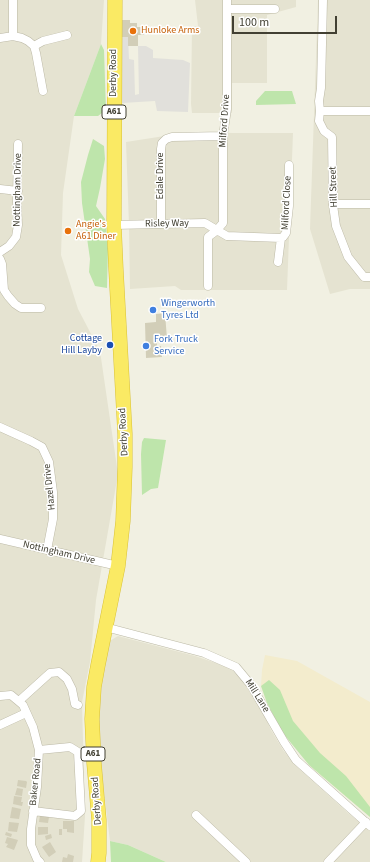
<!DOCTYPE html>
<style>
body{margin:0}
#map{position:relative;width:370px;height:862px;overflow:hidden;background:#f1f0e2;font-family:"Source Sans 3",sans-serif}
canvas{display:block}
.scale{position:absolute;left:232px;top:16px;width:105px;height:18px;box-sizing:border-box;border:2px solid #424033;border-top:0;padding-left:5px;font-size:12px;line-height:14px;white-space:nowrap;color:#424033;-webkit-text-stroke:3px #fff;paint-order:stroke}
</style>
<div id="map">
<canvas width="370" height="862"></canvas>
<div class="scale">100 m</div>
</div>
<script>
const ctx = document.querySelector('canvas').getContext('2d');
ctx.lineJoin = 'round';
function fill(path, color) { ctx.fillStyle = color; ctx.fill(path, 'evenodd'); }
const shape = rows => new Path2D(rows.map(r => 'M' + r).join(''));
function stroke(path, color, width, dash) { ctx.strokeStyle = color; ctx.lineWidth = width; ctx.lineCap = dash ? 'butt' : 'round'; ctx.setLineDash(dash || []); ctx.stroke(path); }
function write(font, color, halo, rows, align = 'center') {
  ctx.font = font + ' "Source Sans 3",sans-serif'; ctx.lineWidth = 3; ctx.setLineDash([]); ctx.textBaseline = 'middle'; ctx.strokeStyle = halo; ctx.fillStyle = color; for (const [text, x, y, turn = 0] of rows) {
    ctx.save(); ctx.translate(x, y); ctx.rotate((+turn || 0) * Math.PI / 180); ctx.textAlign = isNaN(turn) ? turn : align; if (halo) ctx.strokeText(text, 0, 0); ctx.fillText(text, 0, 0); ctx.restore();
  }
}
fill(shape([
 [0,0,104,0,101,44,74,116,63,193,61,255,78,309,100,351,118,474,96,600,90,662,82,702,85,816,82,862,0,862],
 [195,0,296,0,296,7,267,15,267,83,232,83,232,113,192,113,191,104,192,27,198,26],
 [318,0,370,0,370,289,350,289,330,294,310,229],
 [190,132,233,133,293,133,287,290,181,290,175,286,130,289,129,225,126,142],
 [118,636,195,656,219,664,231,669,240,678,249,688,258,701,271,730,283,750,296,766,348,813,370,831,370,862,166,862,128,845,110,841,97,736,100,692,108,642]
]), '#e5e3d1');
fill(shape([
 [265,655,297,661,370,702,370,817,309,765,267,703,261,686,262,670]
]), '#f3eccd');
fill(shape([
 [101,44,104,50,106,110,98,116,74,116],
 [265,91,292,91,296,104,256,105,256,101],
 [93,139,104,146,105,159,100,188,96,206,105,219,108,249,107,288,95,286,89,272,90,259,82,203,81,182,88,155],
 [144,438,166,440,158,488,151,489,142,495,141,454,142,442],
 [269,680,280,690,293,721,320,753,346,776,370,807,370,817,309,765,282,732,267,703,261,686],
 [110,841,128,845,166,862,111,862]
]), '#bee5ab');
fill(shape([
 [122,37,128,37,129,59,134,60,135,95,139,94,138,46,146,46,153,50,153,58,183,60,190,63,188,112,157,111,155,101,122,103]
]), '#e1e0db');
fill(shape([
 [122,20,130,20,130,23,137,23,137,27,144,27,144,35,138,35,138,46,128,46,128,37,122,37],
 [165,313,167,339,157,339,157,346,161,346,162,357,146,358,145,323,156,322,156,314],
 [18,780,26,781,27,782,26,788,17,786],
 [17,788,23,789,22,796,15,795],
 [14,796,22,797,21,802,23,802,22,806,13,804],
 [12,807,21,809,19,819,10,818],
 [40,815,49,817,48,823,39,822],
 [63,821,74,821,74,833,67,832,67,829,63,829],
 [9,822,19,823,17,832,8,831],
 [38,827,48,827,48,834,38,835],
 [59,829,62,829,62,835,59,835],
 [6,832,12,834,11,837,5,835],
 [51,834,52,838,46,840,45,836],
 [7,837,18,840,14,850,6,847,8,844,5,843],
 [50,842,56,852,49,857,42,847],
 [68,854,74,856,73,862,62,862,63,857,67,858]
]), '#d2ceb8');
const street = shape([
 [323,0,321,88,319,101,320,111,319,121,324,131,332,137,333,205,336,226,348,257,364,277,370,277],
 [227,9,275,9],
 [13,36,13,0],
 [0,38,13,36,22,38,28,41,34,46,36,53,43,91],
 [34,46,43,41,67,35],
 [320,111,370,111],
 [0,189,18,191],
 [334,204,370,204],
 [161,224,161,149,162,143,166,139,172,137,223,136],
 [114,225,205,223,227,236,281,238,283,237,286,233,289,206,289,165],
 [0,252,9,246,16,237,18,225,17,202,18,144],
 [0,259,2,264,4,290,8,296,15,304,21,308,41,308],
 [278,262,281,238],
 [208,286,208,237,216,231,223,223,223,136,227,109,227,0],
 [0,427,31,441,42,447,49,462,53,492,53,519,47,550],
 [0,539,118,566],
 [105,627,204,653,236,667,251,685,284,742,296,760,370,826],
 [0,696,11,695,23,705,33,727,39,750,37,787,31,829,31,845,37,859,40,862],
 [19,701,50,673,59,672,67,679,72,689,75,704,78,705],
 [0,725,26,713],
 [33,811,75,816,81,811,78,752,70,747,39,750],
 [196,815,246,862],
 [328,862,366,822]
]);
const highway = shape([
 [98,862,99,853,99,820,94,763,92,719,94,687,98,665,118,566,123,521,125,467,125,434,116,270,114,225,115,0]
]);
stroke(street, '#bcb9a6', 9);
stroke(highway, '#d9c135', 15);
stroke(street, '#fff', 8);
stroke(highway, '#faea64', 14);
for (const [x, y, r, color] of [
 [133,31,4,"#e8710a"],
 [68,231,4,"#e8710a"],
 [153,310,4,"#3f7fe0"],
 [110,345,4,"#1a4fb4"],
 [146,346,4,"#3f7fe0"]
]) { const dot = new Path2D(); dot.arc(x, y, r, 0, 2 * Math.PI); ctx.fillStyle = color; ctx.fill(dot); stroke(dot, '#fff', 1.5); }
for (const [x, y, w] of [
 [114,112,24],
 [93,754,24]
]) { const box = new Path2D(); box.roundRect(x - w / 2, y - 7, w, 14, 3); ctx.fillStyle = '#fff'; ctx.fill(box); stroke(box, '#424033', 1); }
write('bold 9px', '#424033', null, [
 ["A61",114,112],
 ["A61",93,754]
]);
write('10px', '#c56008', '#fff', [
 ["Hunloke Arms",141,31],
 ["Angie's",76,225],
 ["A61 Diner",76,237]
], 'left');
write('10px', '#424033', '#fff', [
 ["Derby Road",114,73,-90],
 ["Milford Drive",225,121,-86],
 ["Edale Drive",161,176,-90],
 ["Hill Street",334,187,-92],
 ["Nottingham Drive",18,190,-89],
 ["Milford Close",287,203,-87],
 ["Risley Way",167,224,-1],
 ["Derby Road",124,432,-93],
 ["Hazel Drive",50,487,-96],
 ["Nottingham Drive",59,553,13],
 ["Mill Lane",257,696,58],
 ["Baker Road",36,782,-84],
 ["Derby Road",97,801,-94]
]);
write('10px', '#366cbe', '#fff', [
 ["Wingerworth",161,304],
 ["Tyres Ltd",161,316],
 ["Fork Truck",154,340],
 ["Service",154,352]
], 'left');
write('10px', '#164399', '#fff', [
 ["Cottage",102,339],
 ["Hill Layby",102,351]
], 'right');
</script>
